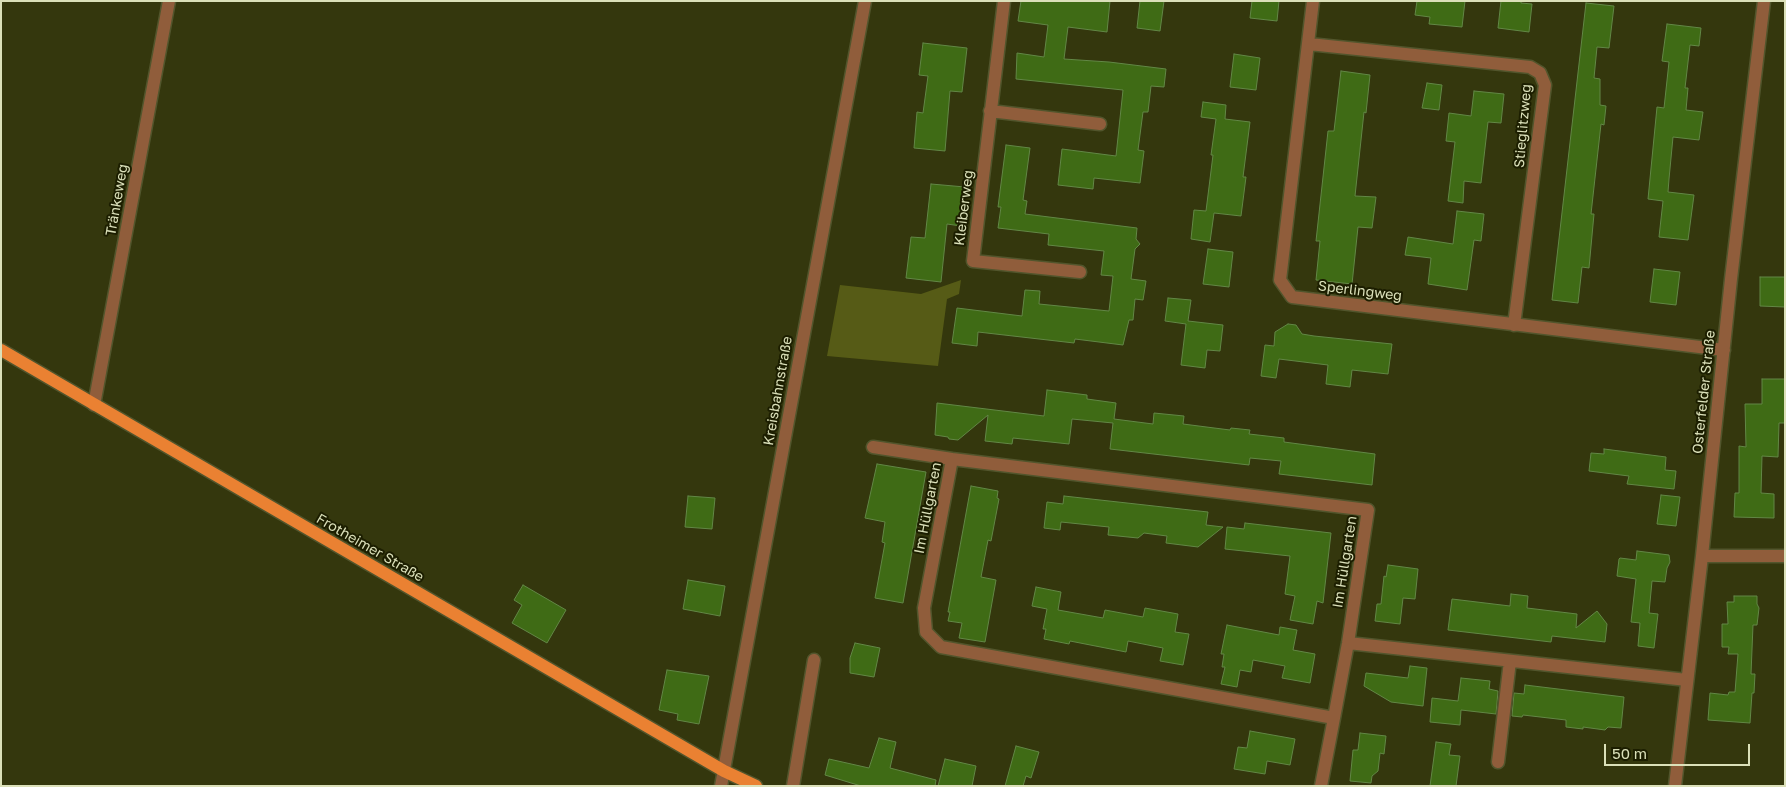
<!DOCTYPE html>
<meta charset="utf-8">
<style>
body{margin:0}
#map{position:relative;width:1786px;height:787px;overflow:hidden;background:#34370d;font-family:"Golos Text",sans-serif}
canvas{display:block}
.frame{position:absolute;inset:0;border:2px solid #dbe0b9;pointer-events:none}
.scale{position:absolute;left:1604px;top:744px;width:146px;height:22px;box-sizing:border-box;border:2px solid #dbe0b9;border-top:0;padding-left:6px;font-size:15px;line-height:18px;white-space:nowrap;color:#dbe0b9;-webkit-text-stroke:4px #1c1e00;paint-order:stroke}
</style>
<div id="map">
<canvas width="1786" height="787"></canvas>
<div class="frame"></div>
<div class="scale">50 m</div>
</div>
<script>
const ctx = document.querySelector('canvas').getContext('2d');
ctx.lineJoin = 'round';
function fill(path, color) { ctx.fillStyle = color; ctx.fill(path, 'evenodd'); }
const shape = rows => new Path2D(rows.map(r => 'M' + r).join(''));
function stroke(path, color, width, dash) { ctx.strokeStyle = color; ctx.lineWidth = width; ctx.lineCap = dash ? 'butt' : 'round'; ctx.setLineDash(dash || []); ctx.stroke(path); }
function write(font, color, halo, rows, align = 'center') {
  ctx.font = font + ' "Golos Text",sans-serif'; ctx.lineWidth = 4; ctx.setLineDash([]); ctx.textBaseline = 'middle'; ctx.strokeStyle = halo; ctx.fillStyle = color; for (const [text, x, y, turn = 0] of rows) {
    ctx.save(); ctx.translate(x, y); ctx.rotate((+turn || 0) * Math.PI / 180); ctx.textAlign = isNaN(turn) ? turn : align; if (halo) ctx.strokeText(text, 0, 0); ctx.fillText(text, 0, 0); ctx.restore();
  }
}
fill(shape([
 [961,280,959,294,947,299,938,366,827,356,840,285,921,294]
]), '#565b16');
const building = shape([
 [1021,1,1110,1,1107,32,1068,27,1064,59,1109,62,1166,69,1164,87,1151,86,1148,112,1143,112,1138,150,1144,151,1140,183,1094,178,1093,189,1058,185,1062,149,1116,156,1123,90,1016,79,1017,53,1044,57,1048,25,1018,21,1021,1],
 [1140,1,1164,1,1160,31,1137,28,1140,1],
 [1252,1,1279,1,1277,21,1250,18,1252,1],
 [1417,1,1465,1,1462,27,1429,24,1430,17,1415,15,1417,1],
 [1501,1,1521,1,1521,3,1532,4,1529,32,1498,28,1501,1],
 [1586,3,1614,6,1609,48,1597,47,1594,78,1600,79,1600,105,1606,106,1604,125,1601,124,1591,214,1594,214,1589,268,1582,267,1578,303,1552,300,1586,3],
 [1667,24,1701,28,1699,46,1690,45,1685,88,1688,88,1686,110,1703,112,1699,140,1673,137,1669,179,1668,192,1694,195,1688,240,1659,237,1663,201,1648,199,1657,107,1664,108,1669,62,1662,61,1667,24],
 [923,43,967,48,962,92,950,91,945,151,914,148,917,112,923,113,928,76,919,75,923,43],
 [1234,54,1260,58,1256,90,1230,87,1234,54],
 [1341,71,1370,75,1366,113,1364,112,1355,196,1376,197,1372,228,1358,227,1352,284,1316,280,1320,241,1316,241,1328,131,1334,131,1341,71],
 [1427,83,1442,85,1439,110,1422,108,1427,83],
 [1474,91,1504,94,1501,123,1488,122,1481,183,1464,181,1463,203,1448,201,1455,142,1446,141,1449,113,1471,116,1474,91],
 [1203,102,1226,105,1225,119,1250,122,1243,177,1246,177,1241,216,1214,213,1210,242,1191,239,1194,210,1206,211,1213,155,1211,155,1216,119,1201,117,1203,102],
 [1006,145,1030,148,1023,200,1027,201,1025,214,1137,228,1136,239,1140,244,1135,249,1131,279,1146,281,1143,300,1135,299,1133,320,1129,320,1123,345,1075,339,1074,343,978,332,977,346,952,343,957,308,1022,316,1025,290,1040,291,1039,304,1109,311,1113,276,1101,275,1104,251,1048,245,1049,234,998,228,1001,207,998,207,1006,145],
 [931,184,965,187,961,226,947,224,941,282,906,278,911,237,925,238,931,184],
 [1457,211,1484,214,1481,241,1474,240,1467,290,1428,284,1431,258,1405,255,1408,237,1453,244,1457,211],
 [1208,249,1233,252,1229,287,1203,284,1208,249],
 [1654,269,1680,272,1676,305,1650,302,1654,269],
 [1760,277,1785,277,1785,307,1760,306,1760,277],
 [1168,298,1191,300,1188,321,1223,325,1220,351,1207,350,1205,368,1181,365,1186,324,1165,321,1168,298],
 [1288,324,1296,325,1302,334,1314,336,1392,344,1388,374,1352,370,1350,387,1326,384,1328,365,1279,359,1276,378,1261,376,1265,345,1274,346,1275,332,1288,324],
 [1762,379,1785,379,1785,423,1779,423,1778,457,1762,456,1761,493,1774,494,1774,518,1734,517,1735,493,1739,493,1739,446,1746,447,1745,404,1762,404,1762,379],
 [1047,390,1087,395,1087,399,1116,403,1114,419,1153,424,1154,413,1184,416,1183,424,1230,430,1231,428,1250,430,1249,434,1284,438,1284,442,1375,454,1372,485,1279,474,1281,461,1250,458,1249,465,1110,449,1113,423,1072,419,1069,444,1013,438,1012,444,985,441,988,415,958,440,949,439,948,437,935,435,937,403,1044,416,1047,390],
 [1604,449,1666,457,1665,470,1676,471,1674,489,1627,484,1629,476,1589,471,1591,453,1604,454,1604,449],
 [877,464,926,472,903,603,875,598,885,543,882,542,885,522,865,518,877,464],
 [971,486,998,491,997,498,999,499,991,541,988,540,981,577,996,580,985,642,959,638,962,623,948,621,950,612,948,612,971,486],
 [1661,495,1680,497,1676,526,1657,524,1661,495],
 [688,496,715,498,712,529,685,527,688,496],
 [1064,496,1208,512,1206,525,1223,527,1198,547,1166,543,1167,536,1144,533,1138,538,1108,535,1109,527,1061,522,1060,530,1044,528,1047,502,1063,504,1064,496],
 [1245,523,1331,533,1323,603,1317,601,1313,624,1290,620,1295,596,1285,594,1290,556,1225,549,1227,527,1244,529,1245,523],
 [1637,551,1669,555,1670,562,1667,568,1665,582,1652,581,1649,613,1658,614,1654,648,1638,646,1640,623,1631,622,1636,579,1617,576,1619,559,1620,558,1636,560,1637,551],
 [1388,565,1418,569,1415,599,1403,598,1400,624,1375,621,1377,604,1381,604,1384,576,1386,577,1388,565],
 [688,580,725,586,720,616,683,609,688,580],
 [523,585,566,610,547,643,512,623,522,605,514,600,523,585],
 [1036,587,1061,592,1058,610,1103,618,1105,610,1143,617,1145,608,1178,614,1175,632,1189,634,1183,665,1160,661,1163,648,1128,641,1126,652,1070,641,1069,644,1044,639,1046,629,1043,629,1047,609,1032,606,1036,587],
 [1511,594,1528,596,1527,608,1577,614,1576,628,1597,611,1607,624,1605,642,1552,636,1551,642,1448,630,1452,599,1510,606,1511,594],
 [1734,596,1757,596,1757,604,1759,608,1757,625,1753,625,1751,674,1755,674,1754,693,1752,693,1750,723,1708,720,1710,693,1728,695,1729,692,1735,692,1738,654,1728,654,1729,647,1722,647,1722,624,1728,624,1727,602,1734,602,1734,596],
 [1227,625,1279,635,1280,627,1297,630,1293,650,1315,654,1310,683,1282,678,1285,666,1253,660,1251,672,1240,670,1237,687,1221,684,1225,667,1222,667,1224,654,1221,654,1227,625],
 [855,643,880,648,874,677,850,673,850,658,855,643],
 [1410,666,1427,668,1423,706,1391,702,1364,686,1366,673,1408,678,1410,666],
 [667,670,709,676,699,724,677,720,678,714,659,710,667,670],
 [1461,678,1490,681,1489,689,1498,691,1496,714,1461,710,1460,725,1430,722,1432,698,1458,701,1461,678],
 [1525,685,1624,697,1621,728,1608,727,1605,730,1583,727,1583,729,1566,727,1566,720,1523,715,1522,717,1512,716,1514,693,1524,694,1525,685],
 [1250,731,1295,739,1290,765,1267,761,1265,774,1234,769,1238,747,1247,748,1250,731],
 [1360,733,1386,736,1384,754,1380,753,1378,771,1372,776,1371,783,1350,781,1353,750,1358,750,1360,733],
 [879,738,896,742,890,768,936,780,935,786,861,786,825,775,829,759,869,768,879,738],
 [1436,742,1451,744,1449,755,1460,756,1456,786,1430,786,1436,742],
 [1016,746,1039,752,1031,778,1026,776,1023,786,1005,786,1016,746],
 [945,759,976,766,972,786,938,786,945,759]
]);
fill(building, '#3f6b15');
stroke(building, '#628746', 1);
const minor = shape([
 [1004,1,973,261,1080,272],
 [1313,1,1280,280,1292,297,1724,350],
 [1309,44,1530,67,1540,73,1545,85,1514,325],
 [990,111,1100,124],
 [94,405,169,1],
 [873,447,952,459],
 [1702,556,1785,556],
 [1348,643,1687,680],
 [1498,762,1510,661],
 [721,786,865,1],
 [793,786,814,660],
 [1321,786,1334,718,1348,643,1368,510,952,459,924,608,926,632,941,647,1334,718],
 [1675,786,1702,556,1731,279,1764,1]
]);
const major = shape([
 [1,350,724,771,756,786]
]);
stroke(minor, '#52552c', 15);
stroke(major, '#52552c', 15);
stroke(minor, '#905d3b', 12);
stroke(major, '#ea8132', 12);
write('14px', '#dbe0b9', '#1c1e00', [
 ["Stieglitzweg",1523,126,-85],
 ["Tränkeweg",117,200,-80],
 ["Kleiberweg",964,208,-83],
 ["Sperlingweg",1360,291,7],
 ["Kreisbahnstraße",778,391,-80],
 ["Osterfelder Straße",1704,392,-84],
 ["Im Hüllgarten",928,508,-79],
 ["Frotheimer Straße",370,548,30],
 ["Im Hüllgarten",1345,562,-81]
]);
</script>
